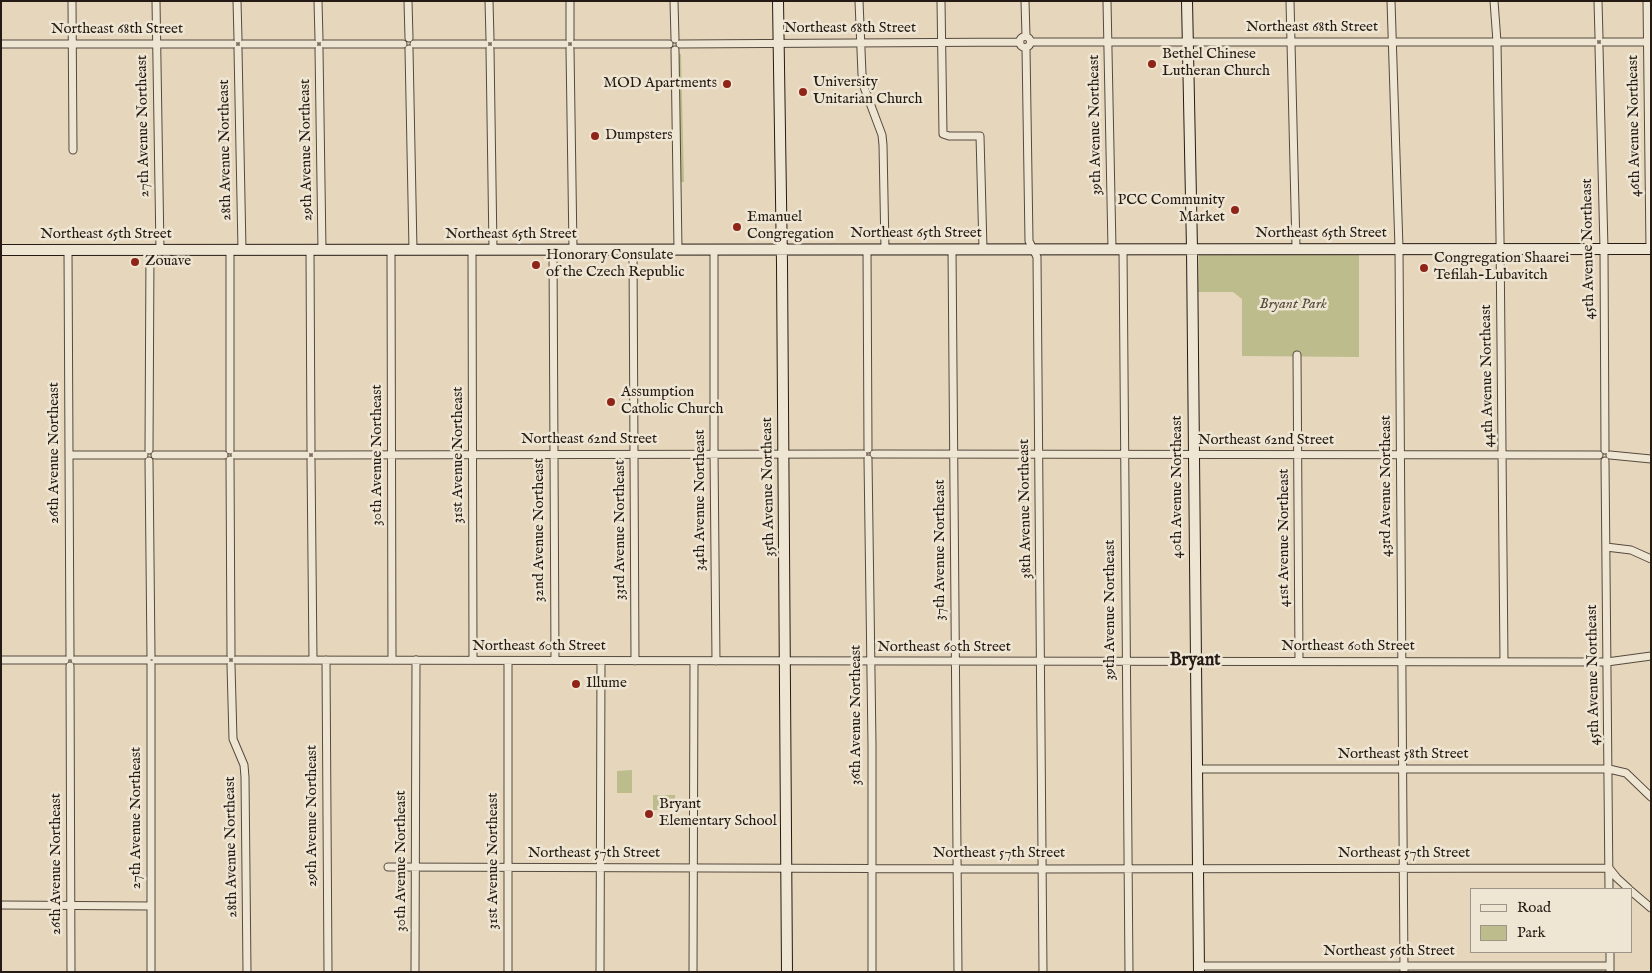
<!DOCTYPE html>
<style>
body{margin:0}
#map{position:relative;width:1652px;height:973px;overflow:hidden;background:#e6d7bc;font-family:"IM FELL English",serif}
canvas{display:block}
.frame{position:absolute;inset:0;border:2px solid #251b14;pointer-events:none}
.legend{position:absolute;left:1470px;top:888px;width:162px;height:65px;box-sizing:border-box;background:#efe5d3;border:1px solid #9e9487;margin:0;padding:6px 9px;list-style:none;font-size:15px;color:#251b14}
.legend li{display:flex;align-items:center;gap:10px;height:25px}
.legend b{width:25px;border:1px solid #9e9487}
</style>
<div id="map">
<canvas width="1652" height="973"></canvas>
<div class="frame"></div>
<ul class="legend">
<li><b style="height:6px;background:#efe5d3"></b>Road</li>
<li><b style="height:14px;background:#bcbc8c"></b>Park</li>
</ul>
</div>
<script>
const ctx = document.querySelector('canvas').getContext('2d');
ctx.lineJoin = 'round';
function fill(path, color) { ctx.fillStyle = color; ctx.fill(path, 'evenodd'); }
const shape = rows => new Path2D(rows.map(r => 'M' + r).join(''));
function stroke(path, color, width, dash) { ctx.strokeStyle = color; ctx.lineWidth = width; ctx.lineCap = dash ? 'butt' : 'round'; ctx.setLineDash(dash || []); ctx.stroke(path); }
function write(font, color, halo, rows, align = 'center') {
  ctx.font = font + ' "IM FELL English",serif'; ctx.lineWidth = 5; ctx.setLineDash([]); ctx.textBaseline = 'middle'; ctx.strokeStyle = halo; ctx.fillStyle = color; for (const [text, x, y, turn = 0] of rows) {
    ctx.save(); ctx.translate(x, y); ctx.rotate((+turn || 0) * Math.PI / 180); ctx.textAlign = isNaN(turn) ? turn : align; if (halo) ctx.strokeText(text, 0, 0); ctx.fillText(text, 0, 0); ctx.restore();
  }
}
fill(shape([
 [678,54,681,54,684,182,681,182],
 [1199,255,1359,255,1359,357,1242,356,1242,299,1233,292,1198,292],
 [632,770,632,793,617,793,617,771],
 [675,795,675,810,653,810,653,795]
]), '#bcbc8c');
const street = shape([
 [72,1,73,150],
 [156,1,160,250],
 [237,1,238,39],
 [318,1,319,39],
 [408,1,409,38],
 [489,1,490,39],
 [570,1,570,39],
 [674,1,675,39],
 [859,1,862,74,864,87,882,135,883,145,885,249],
 [941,1,943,134,949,136,980,136,983,249],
 [1025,1,1026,36],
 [1107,1,1112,249],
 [1290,1,1296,248],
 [1391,1,1399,248,1404,972],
 [1494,1,1497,42,1500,238,1504,661],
 [1598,1,1599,37],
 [1647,1,1650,249],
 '1019.5 42a5.5 5.5 0 1 1 11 0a5.5 5.5 0 1 1-11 0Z',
 [1031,42,1594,42],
 [1604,42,1651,42],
 [1,44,233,44],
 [243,44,314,44],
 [324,44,403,44],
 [414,44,485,44],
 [495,44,565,44],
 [575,44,669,44],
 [680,44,1020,42],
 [1599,47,1604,249,1605,450],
 [1026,48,1029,241,1037,257,1043,972],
 [238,49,242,250],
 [319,49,322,250],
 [409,49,413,250],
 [490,49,493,249],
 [570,49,573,249],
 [675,50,678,250],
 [553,249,555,660],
 [867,249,868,449],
 [952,249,958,972],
 [1123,249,1129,972],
 [68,250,70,656],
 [310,250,311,450],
 [391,250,392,660],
 [472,250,473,660],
 [633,250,635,661],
 [714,250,714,453,716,661],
 [1297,355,1299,661],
 [149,450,150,250],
 [230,450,230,250],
 [874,454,1599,455],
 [69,455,144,455],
 [155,455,224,455],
 [235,455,306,455],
 [316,455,863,454],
 [1610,455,1651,459],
 [868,459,872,745,872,972],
 [230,460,231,655],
 [311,460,313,660],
 [149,461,151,656],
 [1605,461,1609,889],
 [1606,547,1631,550,1651,559],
 [1,660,65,660],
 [75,660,147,660],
 [156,660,226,660],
 [236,660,1607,662,1651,656],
 [326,660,328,972],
 [231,665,233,739,244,765,245,777,247,972],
 [70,666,71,972],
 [1196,769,1609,769,1626,773,1651,797],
 [388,867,1035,869,1609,868,1617,878,1629,889],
 [1631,891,1651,908],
 [1,905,151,906],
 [1610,952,1610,972],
 [1199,966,1610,966],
 [151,972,151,664],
 [415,972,416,660],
 [508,972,508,661],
 [600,972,601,661],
 [693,972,694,661]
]);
const secondary = shape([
 [778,1,782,264,787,972],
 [1187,1,1192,249,1199,972],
 [1,250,1651,249]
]);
stroke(street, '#554a3e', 9);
stroke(secondary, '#251b14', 12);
stroke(street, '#efe5d3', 7);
stroke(secondary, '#efe5d3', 10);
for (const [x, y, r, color] of [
 [1152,64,5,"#8f2418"],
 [727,84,5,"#8f2418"],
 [803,92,5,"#8f2418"],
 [595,136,5,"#8f2418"],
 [1235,210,5,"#8f2418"],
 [737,227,5,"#8f2418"],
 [135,262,5,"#8f2418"],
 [536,265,5,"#8f2418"],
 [1424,268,5,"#8f2418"],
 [611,402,5,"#8f2418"],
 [576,684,5,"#8f2418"],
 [649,814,5,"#8f2418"]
]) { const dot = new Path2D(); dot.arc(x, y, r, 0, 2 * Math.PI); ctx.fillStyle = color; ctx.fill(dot); stroke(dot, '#efe5d3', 2); }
write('15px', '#251b14', '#efe5d3', [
 ["Northeast 68th Street",1312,28],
 ["Northeast 68th Street",850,29],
 ["Northeast 68th Street",117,30],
 ["39th Avenue Northeast",1096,125,-91],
 ["27th Avenue Northeast",144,126,-91],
 ["46th Avenue Northeast",1635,126,-91],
 ["28th Avenue Northeast",226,150,-91],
 ["29th Avenue Northeast",307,150,-91],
 ["Northeast 65th Street",916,234],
 ["Northeast 65th Street",1321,234],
 ["Northeast 65th Street",106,235],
 ["Northeast 65th Street",511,235],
 ["45th Avenue Northeast",1589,249,-91],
 ["44th Avenue Northeast",1488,376,-91],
 ["Northeast 62nd Street",589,440],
 ["Northeast 62nd Street",1266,441],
 ["26th Avenue Northeast",55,453,-90],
 ["30th Avenue Northeast",378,455,-90],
 ["31st Avenue Northeast",459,455,-90],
 ["43rd Avenue Northeast",1387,486,-90],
 ["35th Avenue Northeast",769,487,-91],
 ["40th Avenue Northeast",1178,487,-90],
 ["34th Avenue Northeast",701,500,-90],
 ["38th Avenue Northeast",1026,509,-91],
 ["32nd Avenue Northeast",540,530,-90],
 ["33rd Avenue Northeast",621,530,-90],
 ["41st Avenue Northeast",1285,538,-90],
 ["37th Avenue Northeast",941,550,-90],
 ["39th Avenue Northeast",1111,610,-90],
 ["Northeast 60th Street",539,647],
 ["Northeast 60th Street",1348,647],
 ["Northeast 60th Street",944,648],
 ["45th Avenue Northeast",1594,675,-91],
 ["36th Avenue Northeast",857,715,-90],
 ["Northeast 58th Street",1403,755],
 ["29th Avenue Northeast",313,816,-90],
 ["27th Avenue Northeast",137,818,-90],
 ["28th Avenue Northeast",232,847,-91],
 ["Northeast 57th Street",594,854],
 ["Northeast 57th Street",999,854],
 ["Northeast 57th Street",1404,854],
 ["30th Avenue Northeast",402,861,-90],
 ["31st Avenue Northeast",494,861,-90],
 ["26th Avenue Northeast",57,864,-90],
 ["Northeast 56th Street",1389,952]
]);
write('15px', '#251b14', '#efe5d3', [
 ["Bethel Chinese",1162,55],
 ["Lutheran Church",1162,72],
 ["University",813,83],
 ["Unitarian Church",813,100],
 ["MOD Apartments",717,84,"right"],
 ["Dumpsters",605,136],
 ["PCC Community",1225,201,"right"],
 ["Market",1225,218,"right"],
 ["Emanuel",747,218],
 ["Congregation",747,235],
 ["Honorary Consulate",546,256],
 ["of the Czech Republic",546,273],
 ["Congregation Shaarei",1434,259],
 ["Tefilah-Lubavitch",1434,276],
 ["Zouave",145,262],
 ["Assumption",621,393],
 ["Catholic Church",621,410],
 ["Illume",586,684],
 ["Bryant",659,805],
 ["Elementary School",659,822]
], 'left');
write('italic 15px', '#524b38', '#efe5d3', [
 ["Bryant Park",1293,305]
]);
write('bold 18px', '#251b14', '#efe5d3', [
 ["Bryant",1195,661]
]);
</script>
